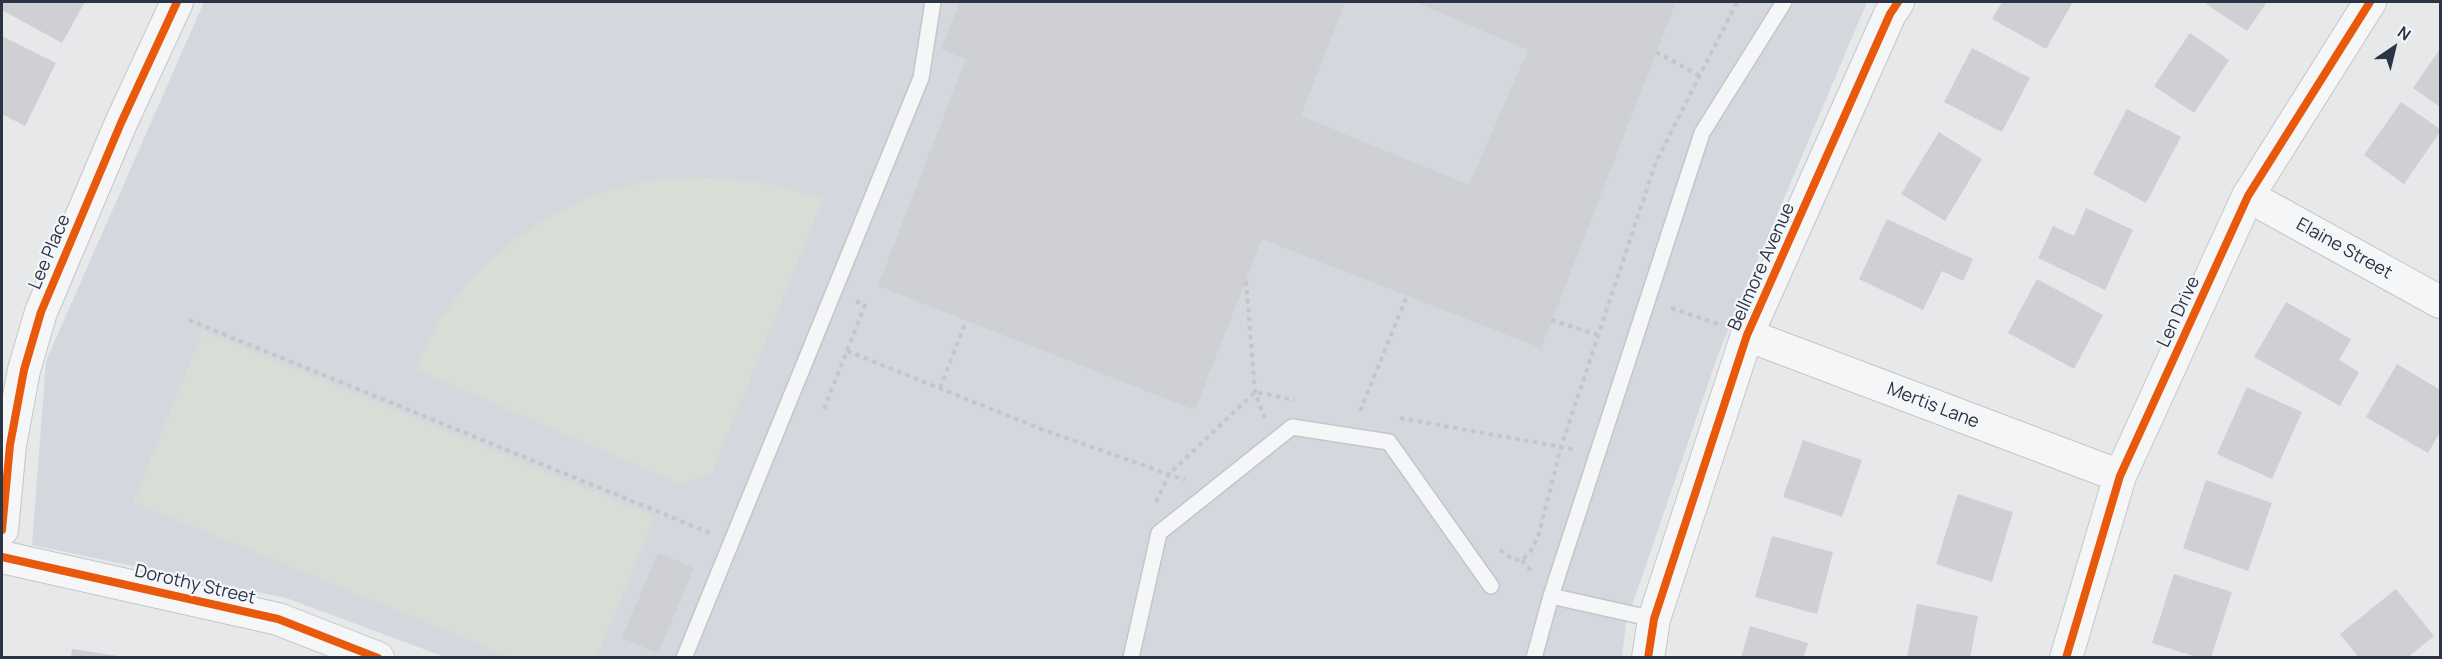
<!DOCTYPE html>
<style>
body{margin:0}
#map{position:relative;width:2442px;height:659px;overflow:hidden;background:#e6e8ea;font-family:Manrope,sans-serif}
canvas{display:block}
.frame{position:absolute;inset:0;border:3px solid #2b3445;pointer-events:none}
.north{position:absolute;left:2364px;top:18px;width:60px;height:60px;-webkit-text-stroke:4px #f4f6f9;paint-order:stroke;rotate:35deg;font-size:16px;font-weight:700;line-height:24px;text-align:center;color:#2b3445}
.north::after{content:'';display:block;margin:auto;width:21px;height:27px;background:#2b3445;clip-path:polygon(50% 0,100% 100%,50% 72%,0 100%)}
</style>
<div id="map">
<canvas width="2442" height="659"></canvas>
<div class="frame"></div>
<div class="north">N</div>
</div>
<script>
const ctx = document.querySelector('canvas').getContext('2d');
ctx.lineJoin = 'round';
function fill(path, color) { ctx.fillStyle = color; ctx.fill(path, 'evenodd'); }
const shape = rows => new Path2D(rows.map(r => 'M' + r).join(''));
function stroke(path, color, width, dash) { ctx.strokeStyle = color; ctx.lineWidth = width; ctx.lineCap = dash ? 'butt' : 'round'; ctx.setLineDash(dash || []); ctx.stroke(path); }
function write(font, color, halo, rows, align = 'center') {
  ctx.font = font + ' Manrope,sans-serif'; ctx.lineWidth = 4.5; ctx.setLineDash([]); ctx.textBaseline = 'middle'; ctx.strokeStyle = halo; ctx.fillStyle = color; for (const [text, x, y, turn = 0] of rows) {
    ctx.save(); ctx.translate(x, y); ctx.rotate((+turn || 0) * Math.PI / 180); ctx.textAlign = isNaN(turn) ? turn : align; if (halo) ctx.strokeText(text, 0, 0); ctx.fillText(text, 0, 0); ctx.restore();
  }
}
fill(shape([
 [204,2,1867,2,1719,352,1626,623,1622,657,445,657,286,598,32,545,46,361]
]), '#d4d7dd');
fill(shape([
 [691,177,732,179,780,186,823,199,712,473,682,485,415,369,440,320,462,290,486,264,515,239,550,216,590,196,646,181],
 [203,331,655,517,597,657,510,657,133,502]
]), '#d6ded6');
fill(shape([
 [2,2,85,2,62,43,2,10],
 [960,2,1345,2,1301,116,1469,185,1528,50,1416,2,1676,2,1541,348,1262,239,1195,410,878,286,966,59,941,49],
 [2002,2,2073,2,2046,49,1992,19],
 [2208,2,2267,2,2247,31,2206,4],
 [2190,33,2229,60,2194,113,2154,86],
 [2,36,56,63,25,126,2,114],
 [1972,48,2030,78,2002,132,1944,102],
 [2440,49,2440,107,2413,88],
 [2401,102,2440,129,2440,132,2404,184,2364,155],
 [2127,109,2181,137,2146,203,2093,174],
 [1939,132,1982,159,1945,221,1901,194],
 [2086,208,2133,230,2105,290,2038,258,2053,226,2074,236],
 [1887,219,1973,259,1963,281,1942,271,1923,310,1859,279],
 [2037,279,2103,315,2074,369,2008,333],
 [2286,302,2351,339,2339,360,2359,372,2340,406,2254,357],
 [2397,364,2440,390,2440,432,2428,453,2366,417],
 [2247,387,2302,412,2272,479,2217,454],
 [1803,440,1862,460,1842,517,1783,497],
 [2206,480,2272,503,2248,571,2183,548],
 [1958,494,2013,512,1992,582,1936,564],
 [1772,536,1833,552,1817,614,1755,597],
 [658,553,694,568,658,653,622,638],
 [2174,574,2232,592,2211,658,2200,658,2152,643],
 [2396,589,2434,636,2407,658,2359,658,2340,634],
 [1917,604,1978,616,1970,658,1907,658],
 [1750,626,1808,643,1803,658,1741,658],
 [72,649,118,656,117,658,71,658]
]), '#ced0d3');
const lane = shape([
 [1551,596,1654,619],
 [684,658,921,78,933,2],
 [1131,658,1159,533,1292,427,1389,442,1491,586],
 [1534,658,1551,596,1702,133,1784,2]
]);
const street = shape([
 [2248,196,2440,302],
 [1747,335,2120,476],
 [2,530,10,445,24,370,41,312,121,123,177,2],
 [2,557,278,619,378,658],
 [1648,658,1654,619,1747,335,1890,14,1898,2],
 [2066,658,2120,476,2248,196,2370,2]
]);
stroke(lane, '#c4c6c8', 18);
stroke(street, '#c4c6c8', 34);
stroke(shape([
 [1656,52,1700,76],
 [1246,281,1255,392,1265,419],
 [1671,308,1718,324],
 [189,320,710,533],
 [1551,320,1598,335],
 [847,351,1041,429,1185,480],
 [940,388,966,321],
 [824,409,865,305,856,301],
 [1360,411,1407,296],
 [1400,418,1573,449],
 [1156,502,1169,474,1255,392,1295,400],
 [1500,550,1512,559,1522,560,1530,552,1538,537,1561,447,1656,162,1737,2],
 [1522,560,1533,573]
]), '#c5c6ca', 4, [4.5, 4.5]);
stroke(lane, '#f5f6f7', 15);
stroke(street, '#f5f6f7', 32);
stroke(shape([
 [2,530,10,445,24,370,41,312,121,123,177,2],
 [2,557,278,619,378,658],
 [1648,658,1654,619,1747,335,1890,14,1898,2],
 [2066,658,2120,476,2248,196,2370,2]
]), '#e8590c', 8);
write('18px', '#2b3445', '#f4f6f9', [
 ["Elaine Street",2344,249,29],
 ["Lee Place",50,252,-67],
 ["Bellmore Avenue",1762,267,-66],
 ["Len Drive",2179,312,-65],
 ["Mertis Lane",1933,406,21],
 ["Dorothy Street",195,585,13]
]);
</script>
